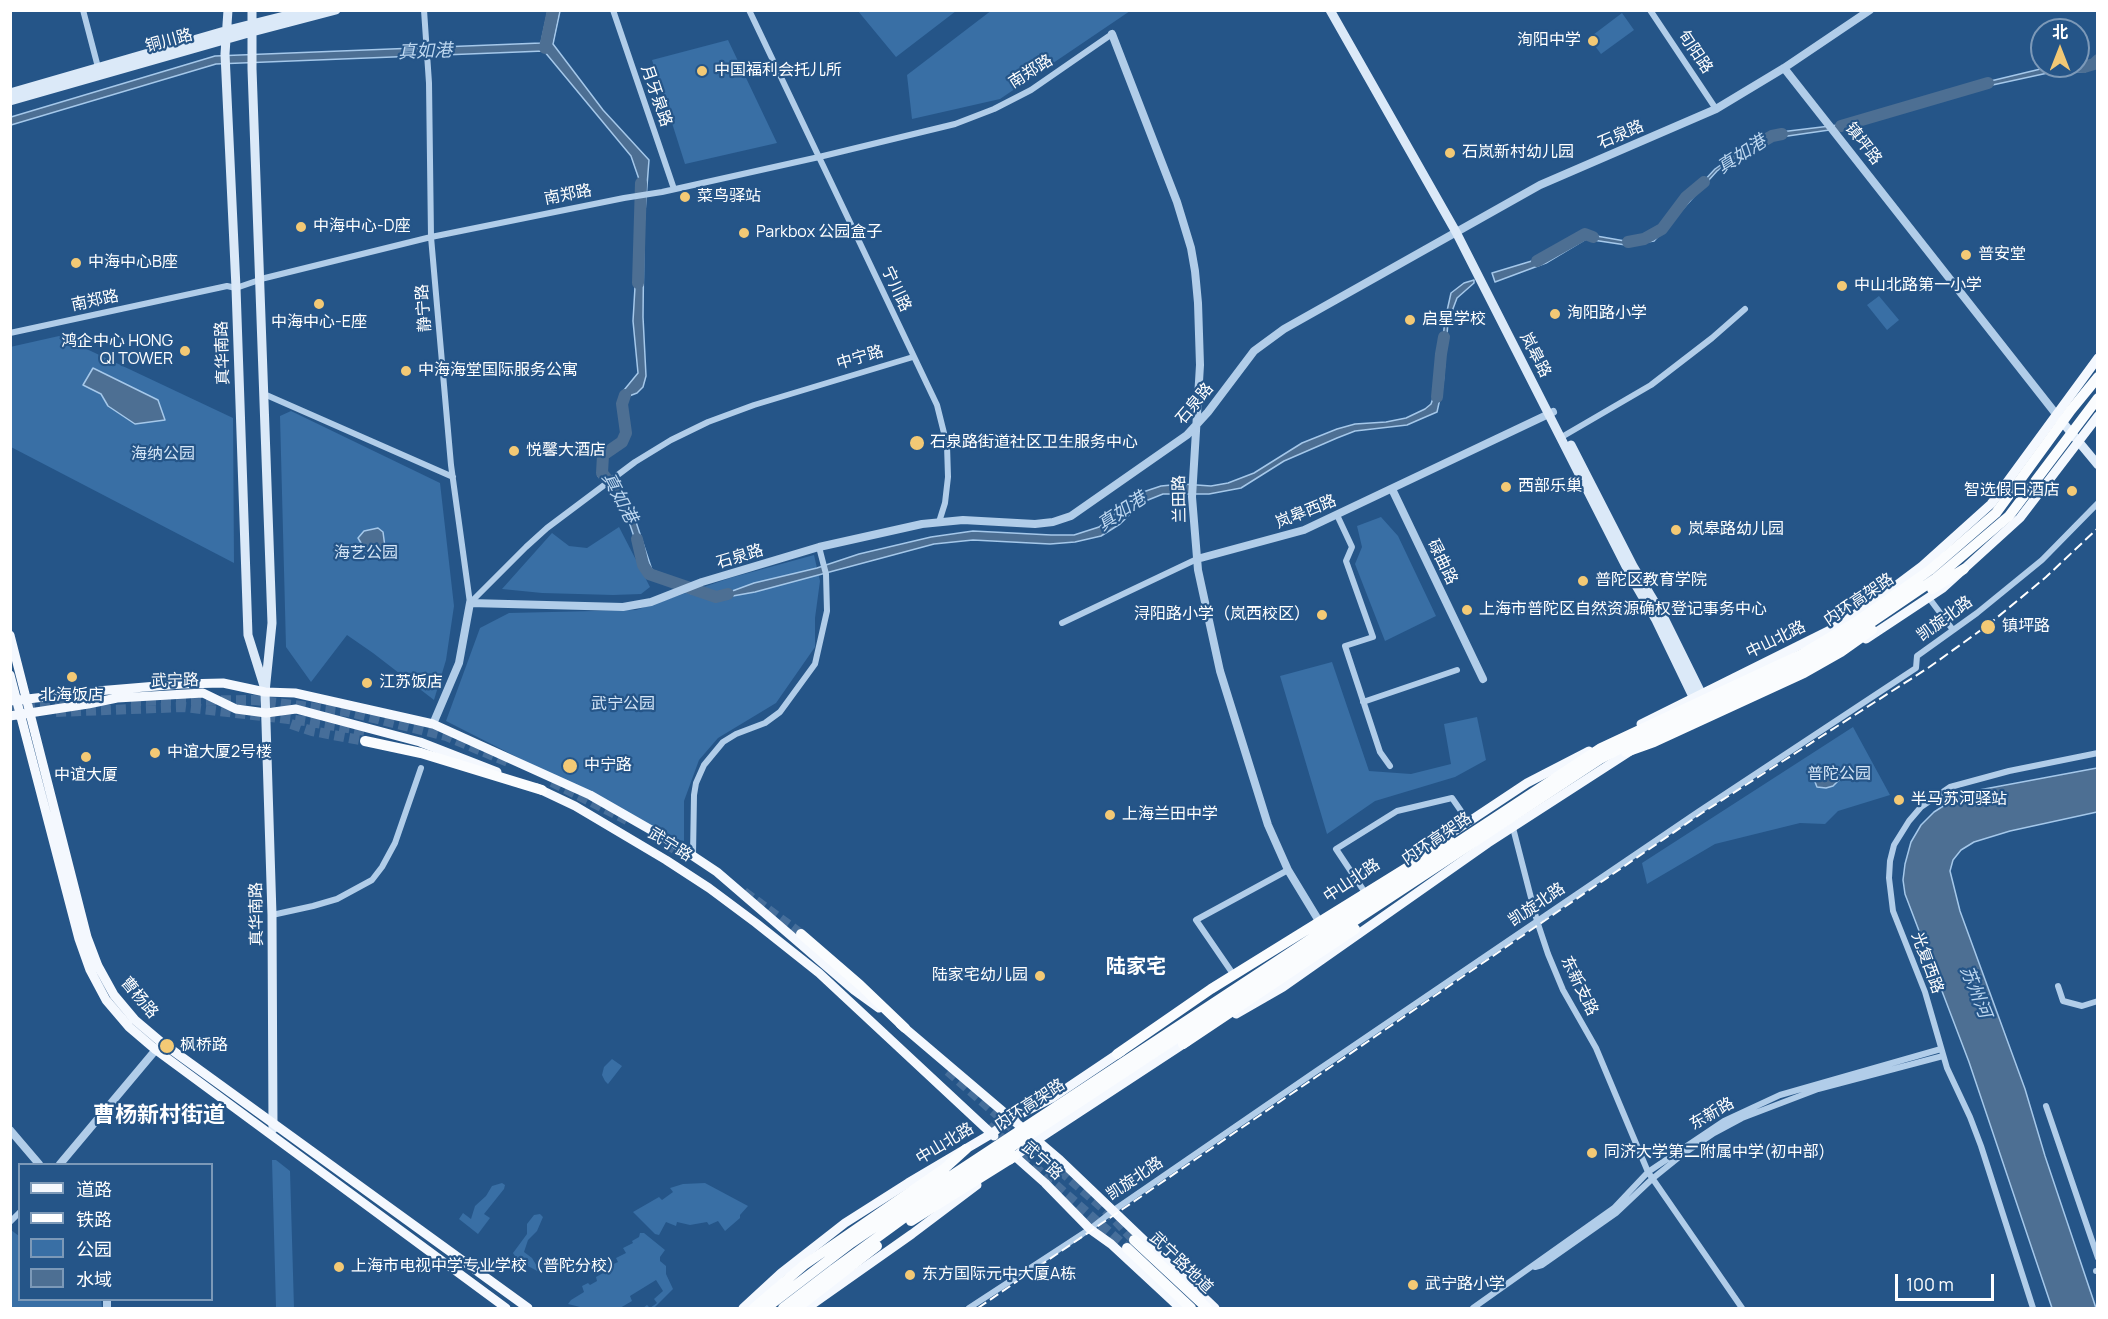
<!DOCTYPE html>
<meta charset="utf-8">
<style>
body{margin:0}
#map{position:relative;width:2108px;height:1319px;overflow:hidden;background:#255588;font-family:Manrope,"Noto Sans SC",sans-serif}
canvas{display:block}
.frame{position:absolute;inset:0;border:12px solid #fff;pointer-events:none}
.legend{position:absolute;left:18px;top:1163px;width:195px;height:138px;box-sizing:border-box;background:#255588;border:2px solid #7c99b8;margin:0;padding:8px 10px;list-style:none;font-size:18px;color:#fff}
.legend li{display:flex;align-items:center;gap:12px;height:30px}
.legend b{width:30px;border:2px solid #7c99b8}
.north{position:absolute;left:2030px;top:18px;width:60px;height:60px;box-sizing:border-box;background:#255588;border:2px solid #7c99b8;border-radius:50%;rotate:0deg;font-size:16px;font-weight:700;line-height:24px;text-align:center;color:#fff}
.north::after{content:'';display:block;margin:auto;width:21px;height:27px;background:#f3c975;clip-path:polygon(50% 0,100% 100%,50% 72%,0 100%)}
.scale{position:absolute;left:1895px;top:1274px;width:99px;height:27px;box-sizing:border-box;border:3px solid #fff;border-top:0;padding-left:8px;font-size:18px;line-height:21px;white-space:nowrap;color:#fff;-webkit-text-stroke:4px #255588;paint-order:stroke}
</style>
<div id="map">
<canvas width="2108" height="1319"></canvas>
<div class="frame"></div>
<ul class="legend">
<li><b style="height:8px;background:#f4f8fe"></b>道路</li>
<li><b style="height:8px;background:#fff"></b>铁路</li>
<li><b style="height:16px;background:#396fa5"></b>公园</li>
<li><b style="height:16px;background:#4d6f93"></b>水域</li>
</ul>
<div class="north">北</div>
<div class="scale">100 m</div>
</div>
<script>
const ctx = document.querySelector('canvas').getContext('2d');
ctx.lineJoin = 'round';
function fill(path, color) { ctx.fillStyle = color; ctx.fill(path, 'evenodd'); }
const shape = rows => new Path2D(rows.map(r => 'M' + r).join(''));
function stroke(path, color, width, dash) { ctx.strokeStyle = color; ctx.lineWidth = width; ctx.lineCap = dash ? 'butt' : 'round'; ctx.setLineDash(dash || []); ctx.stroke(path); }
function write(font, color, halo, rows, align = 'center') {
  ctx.font = font + ' Manrope,"Noto Sans SC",sans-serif'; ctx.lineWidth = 4.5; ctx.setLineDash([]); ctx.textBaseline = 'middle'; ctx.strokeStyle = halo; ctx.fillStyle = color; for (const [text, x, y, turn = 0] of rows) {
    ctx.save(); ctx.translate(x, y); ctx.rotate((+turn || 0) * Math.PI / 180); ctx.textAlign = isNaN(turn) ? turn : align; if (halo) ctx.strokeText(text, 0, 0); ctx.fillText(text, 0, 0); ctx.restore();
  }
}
fill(shape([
 [992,10,1130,10,1130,11,1000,99,912,119,907,75],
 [858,11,956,11,896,57],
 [1622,13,1634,30,1601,54,1589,38],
 [728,40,777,143,685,164,652,60],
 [1879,296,1899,320,1887,330,1867,305],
 [59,336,233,418,234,563,11,447,10,347],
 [291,411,440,483,454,606,446,660,434,700,373,653,347,635,311,682,286,647,280,416],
 [1381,517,1398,536,1436,616,1385,641,1355,564,1362,547,1357,526],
 [619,527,650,587,641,594,613,595,542,593,502,589,552,533,569,546,587,548],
 [814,555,820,581,815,618,815,647,776,703,718,738,699,760,684,801,684,842,446,721,480,628,509,613,636,610,730,578],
 [1332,662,1369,771,1411,774,1451,764,1444,724,1477,717,1486,760,1455,777,1375,801,1327,834,1280,676],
 [1853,727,1890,795,1838,811,1825,824,1800,823,1715,844,1647,884,1642,863],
 [612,1059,622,1066,608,1084,605,1081,602,1075,604,1067],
 [272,1160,276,1160,290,1171,294,1308,276,1308],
 [502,1183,505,1185,504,1189,484,1214,490,1218,478,1234,459,1219,463,1213,471,1219,475,1206,486,1196,492,1186],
 [705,1183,748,1206,740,1215,740,1218,725,1231,718,1221,709,1225,707,1222,690,1225,677,1222,676,1226,666,1222,659,1235,655,1234,633,1212,659,1197,662,1200,673,1192,670,1188,683,1184],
 [540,1214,543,1217,537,1231,528,1240,524,1252,532,1258,541,1273,513,1258,516,1258,513,1253,527,1234,527,1224,534,1215],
 [11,1230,19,1236,20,1300,101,1300,102,1308,11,1308],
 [640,1233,644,1233,665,1250,660,1257,660,1261,666,1266,666,1274,673,1289,654,1308,643,1308,647,1305,650,1308,657,1303,654,1299,663,1291,656,1280,630,1296,632,1301,620,1308,584,1308,568,1304,571,1300,584,1292,582,1286,588,1283,590,1285,597,1281,596,1277,605,1272,603,1269,618,1262,616,1258,626,1253,623,1248,633,1243,632,1241,639,1237]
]), '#396fa5');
const water = shape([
 [548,11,560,11,553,44,603,110,649,160,644,225,643,317,646,376,643,387,637,393,624,398,625,444,603,455,602,473,621,490,633,513,652,570,686,583,681,585,669,585,649,574,642,560,628,519,615,496,598,476,599,455,620,439,622,432,619,413,620,395,638,373,633,321,641,185,631,156,544,51,216,64,11,125,11,117,215,56,541,43,548,11],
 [2097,57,2097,67,2084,72,2057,71,1974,89,1857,126,1767,139,1750,147,1717,171,1654,241,1626,245,1586,239,1546,263,1495,282,1492,273,1545,257,1585,234,1625,241,1652,237,1715,169,1749,145,1772,133,1855,123,1974,85,2053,66,2079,67,2097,57],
 [1474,280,1474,283,1457,298,1448,322,1443,385,1437,412,1423,418,1407,425,1355,431,1337,438,1284,461,1241,488,1209,494,1163,494,1143,502,1120,524,1101,536,1075,542,1050,544,973,540,934,544,755,592,716,599,689,593,695,590,716,597,754,583,817,568,859,554,931,537,973,531,1051,535,1074,535,1099,527,1140,493,1161,486,1182,484,1211,486,1228,483,1254,473,1302,443,1337,429,1355,424,1386,422,1406,418,1425,409,1431,404,1438,384,1445,320,1451,293,1464,283,1474,280],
 [93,368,158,400,165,420,135,424,108,406,101,394,83,385,93,368],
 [378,528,383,532,385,547,375,555,368,553,364,548,358,538,364,531,378,528],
 [2097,768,2097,812,2010,831,1974,842,1961,850,1953,860,1950,871,1960,911,2025,1089,2045,1156,2096,1308,2052,1308,1969,1062,1905,894,1903,880,1905,864,1911,842,1921,825,1934,812,1951,801,1979,790,2097,768],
 [1834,773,1843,776,1833,786,1826,788,1817,787,1815,782,1816,777,1834,773]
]);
fill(water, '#4d6f93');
stroke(water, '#a5c8ea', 1.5);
stroke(shape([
 [545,48,553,10],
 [2063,66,2084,67,2094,64,2098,60],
 [1841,126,1988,83],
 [1739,155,1772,136,1782,134],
 [1628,242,1644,239,1662,229,1686,197,1704,182],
 [1537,261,1585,234,1593,237],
 [638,283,641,183],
 [1437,397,1441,354,1444,337],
 [614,488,602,473,603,455,622,442,626,433,622,404,625,395],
 [637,539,643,565,649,574,716,597,728,594]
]), '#4d6f93', 12);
stroke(shape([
 [131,701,254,700,349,712,446,736,508,762],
 [10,707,70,704],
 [56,712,184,707,305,721,365,731],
 [291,724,312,731,365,741],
 [552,782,627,820],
 [653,836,683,854],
 [744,892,801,934],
 [948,1071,1111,1215,1134,1240],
 [988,1126,1127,1248]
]), '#466e9a', 10, [10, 5]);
stroke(shape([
 [83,10,99,71],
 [424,10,429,83,431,237,451,465,470,603],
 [613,10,674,189],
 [749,10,937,405,947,445,948,477,945,503,939,522],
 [1650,10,1716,109],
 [10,333,227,286,236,288,265,278,431,237,624,198,662,192,819,157,955,124,994,109,1031,90,1112,34],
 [264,394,453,477],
 [1560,438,1651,385,1712,338,1745,309],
 [1337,515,1352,547,1346,561,1373,637,1345,646,1380,752,1390,766],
 [1929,598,1953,630],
 [470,603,526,547,547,528,635,462,671,440,708,422,754,405,913,357],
 [1062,623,1197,559],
 [1363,702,1457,670],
 [1512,824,1537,921,1548,954,1563,990,1596,1048,1648,1172,1742,1308],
 [693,855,694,795,696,783,704,765,723,742,736,734,765,723,780,712,815,664,827,611,826,574,819,547],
 [1364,891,1336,849,1397,811,1452,798,1468,821],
 [272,915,313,906,337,899,372,880,382,867,395,843,421,768],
 [1231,971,1196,920,1288,870],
 [2058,986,2063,1001,2082,1006,2098,1001],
 [2046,1106,2098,1258],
 [10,1222,20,1212],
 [1535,1267,1542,1265,1616,1213,1652,1179,1683,1154,1714,1133,1742,1118,1818,1089,1943,1056],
 [2096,1271,2098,1271],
 [969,1308,1090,1229,1114,1210,1312,1074,1698,812,1916,668,1917,656,1977,613,2042,560,2098,503],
 [1473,1308,1614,1208,1648,1172,1724,1121,1780,1095,1941,1049],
 [2033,1308,1981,1146,1970,1117,1947,1068,1925,992,1893,911,1889,878,1890,861,1894,845,1909,821,1921,807,1950,787,2009,771,2098,753]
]), '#b1cde9', 6);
stroke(shape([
 [1112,34,1177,202,1191,248,1195,271,1198,303,1200,365,1192,497,1198,570,1220,671,1268,825,1288,870,1322,926],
 [1784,68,2056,414],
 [1392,489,1483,679],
 [1197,559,1304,530,1553,412],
 [433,724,459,663,470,603,623,607,651,602,702,582,819,547,922,524,963,520,1035,524,1053,522,1071,516,1187,435,1208,412,1254,351,1284,329,1540,185,1716,109,1784,68,1870,10],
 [10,1130,39,1164],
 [60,1164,159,1046],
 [107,1300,107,1308]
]), '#b1cde9', 8);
stroke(shape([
 [228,10,225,54,236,288,248,635,264,686],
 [252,10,252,69,272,623,265,692,272,915,273,1129],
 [1330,10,1456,232,1634,582,1656,620,1697,705],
 [10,93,228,30,308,10],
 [10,101,252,32,336,10],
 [2059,418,2098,465],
 [1571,445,1633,566,1663,616,1704,699]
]), '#dbe9f8', 9);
stroke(shape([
 [10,635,87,937,98,966,114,995,135,1020,161,1042,528,1308],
 [1866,639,1943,588,2020,518,2098,416],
 [10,675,79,939,90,970,106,1000,129,1027,156,1050,506,1308],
 [10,701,97,691,181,684,223,683,265,692,295,693,433,724,590,795,672,842,717,872,854,990,879,1008],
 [10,716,88,704,117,698,203,693,236,709,266,713,296,709,420,742,497,772],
 [1641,724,1830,630,1874,602,1922,566,1991,504,2098,358],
 [537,788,575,806,666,860,709,888,756,923,819,973,994,1136],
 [1411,860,1527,783,1589,751],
 [1236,1014,1283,987,1488,843,1632,750],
 [900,1024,1060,1160,1215,1308],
 [1010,1152,1045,1183,1090,1229,1111,1244,1180,1308],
 [1010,1160,1037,1140,1188,1041],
 [743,1308,781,1273,845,1223,908,1183,991,1134,1011,1119,1052,1098,1122,1051],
 [807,1308,912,1234,977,1185]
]), '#f4f8fe', 9);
stroke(shape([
 [1932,589,1964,569],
 [365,741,421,753,542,790],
 [1626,752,1654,742,1804,673,1841,652,1872,630],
 [801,934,860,985,905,1028],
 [1183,1044,1355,929],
 [1117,1054,1211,989,1450,841],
 [911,1221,1015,1156],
 [1134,1240,1207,1308],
 [1127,1248,1191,1308],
 [754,1308,804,1265,945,1168,966,1149],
 [766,1308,851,1243,904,1207,1601,748,1802,654,1856,622,1930,570,1996,513,2071,410,2098,377],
 [783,1308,834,1269,908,1215,1600,759,1648,734,1808,661,1860,630,1935,579,2009,516,2098,398],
 [797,1308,877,1246]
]), '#fafcfe', 10);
stroke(shape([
 [978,1308,1702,813,1928,668,1988,625,2046,577,2098,528]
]), '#fff', 2, [10, 4.5]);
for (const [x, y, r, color] of [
 [1593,41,6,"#f3c975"],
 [702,71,6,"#f3c975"],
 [1450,153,6,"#f3c975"],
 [685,197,6,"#f3c975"],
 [301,227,6,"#f3c975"],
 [744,233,6,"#f3c975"],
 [1966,255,6,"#f3c975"],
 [76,263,6,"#f3c975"],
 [1842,286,6,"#f3c975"],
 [319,304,6,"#f3c975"],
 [1555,314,6,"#f3c975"],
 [1410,320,6,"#f3c975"],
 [185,351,6,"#f3c975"],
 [406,371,6,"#f3c975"],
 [917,443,8,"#f3c975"],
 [514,451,6,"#f3c975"],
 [1506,487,6,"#f3c975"],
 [2072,491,6,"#f3c975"],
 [1676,530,6,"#f3c975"],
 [1583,581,6,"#f3c975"],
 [1467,610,6,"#f3c975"],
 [1322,615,6,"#f3c975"],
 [1988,627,8,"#f3c975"],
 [72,677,6,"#f3c975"],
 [367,683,6,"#f3c975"],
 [155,753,6,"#f3c975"],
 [86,757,6,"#f3c975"],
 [570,766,8,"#f3c975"],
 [1899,800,6,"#f3c975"],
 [1110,815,6,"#f3c975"],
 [1040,976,6,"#f3c975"],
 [167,1046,8,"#f3c975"],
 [1592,1153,6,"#f3c975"],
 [339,1267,6,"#f3c975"],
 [910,1275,6,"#f3c975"],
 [1413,1285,6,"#f3c975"]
]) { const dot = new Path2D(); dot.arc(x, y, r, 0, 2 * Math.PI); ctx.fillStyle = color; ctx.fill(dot); stroke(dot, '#255588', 2); }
write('16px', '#fff', '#255588', [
 ["铜川路",169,41,-15],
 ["旬阳路",1695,52,56],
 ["南郑路",1031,72,-32],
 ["月牙泉路",656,96,71],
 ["石泉路",1621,135,-23],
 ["镇坪路",1863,144,52],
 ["南郑路",568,195,-11],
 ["宁川路",896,289,65],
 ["南郑路",95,301,-12],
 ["静宁路",424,308,-94],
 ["真华南路",223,353,-92],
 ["岚皋路",1535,355,63],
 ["中宁路",860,358,-16],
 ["石泉路",1195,404,-50],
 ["兰田路",1180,499,-91],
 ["岚皋西路",1306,512,-22],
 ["石泉路",740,557,-17],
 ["碌曲路",1442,562,64],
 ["内环高架路",1859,600,-34],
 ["凯旋北路",1945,619,-36],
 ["中山北路",1776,640,-26],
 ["武宁路",175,681,-1],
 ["内环高架路",1437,839,-34],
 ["武宁路",670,845,32],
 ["中山北路",1352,881,-34],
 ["凯旋北路",1537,905,-34],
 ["真华南路",257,914,-91],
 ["光复西路",1927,963,70],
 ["东新支路",1579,986,64],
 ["曹杨路",139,998,50],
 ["内环高架路",1030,1105,-33],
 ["东新路",1712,1114,-30],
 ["中山北路",945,1144,-31],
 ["武宁路",1042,1161,42],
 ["凯旋北路",1135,1179,-34],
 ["武宁路地道",1181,1263,44]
]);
write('16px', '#fff', '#255588', [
 ["洵阳中学",1581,41,"right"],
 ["中国福利会托儿所",714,71],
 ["石岚新村幼儿园",1462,153],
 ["菜鸟驿站",697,197],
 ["中海中心-D座",313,227],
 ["Parkbox 公园盒子",756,233],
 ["普安堂",1978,255],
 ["中海中心B座",88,263],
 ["中山北路第一小学",1854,286],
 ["洵阳路小学",1567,314],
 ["启星学校",1422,320],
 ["中海中心-E座",319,323,"center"],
 ["鸿企中心 HONG",173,342,"right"],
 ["QI TOWER",173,360,"right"],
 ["中海海堂国际服务公寓",418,371],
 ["石泉路街道社区卫生服务中心",930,443],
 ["悦馨大酒店",526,451],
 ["西部乐巢",1518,487],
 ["智选假日酒店",2060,491,"right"],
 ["岚皋路幼儿园",1688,530],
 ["普陀区教育学院",1595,581],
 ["上海市普陀区自然资源确权登记事务中心",1479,610],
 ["浔阳路小学（岚西校区）",1310,615,"right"],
 ["镇坪路",2002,627],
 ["江苏饭店",379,683],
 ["北海饭店",72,696,"center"],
 ["中谊大厦2号楼",167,753],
 ["中宁路",584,766],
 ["中谊大厦",86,776,"center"],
 ["半马苏河驿站",1911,800],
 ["上海兰田中学",1122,815],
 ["陆家宅幼儿园",1028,976,"right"],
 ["枫桥路",180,1046],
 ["同济大学第二附属中学(初中部)",1604,1153],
 ["上海市电视中学专业学校（普陀分校）",351,1267],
 ["东方国际元中大厦A栋",922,1275],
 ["武宁路小学",1425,1285]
], 'left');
write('16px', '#d5e6f7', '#255588', [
 ["海纳公园",163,455],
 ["海艺公园",366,554],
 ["武宁公园",623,705],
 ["普陀公园",1839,775]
]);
write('italic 18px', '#bdd7f0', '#255588', [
 ["真如港",425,52,-2],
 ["真如港",1742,155,-33],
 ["真如港",619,498,62],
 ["真如港",1122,512,-34],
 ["苏州河",1975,992,68]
]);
write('bold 20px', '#fff', '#255588', [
 ["陆家宅",1136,967]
]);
write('bold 22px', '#fff', '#255588', [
 ["曹杨新村街道",159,1116]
]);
</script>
